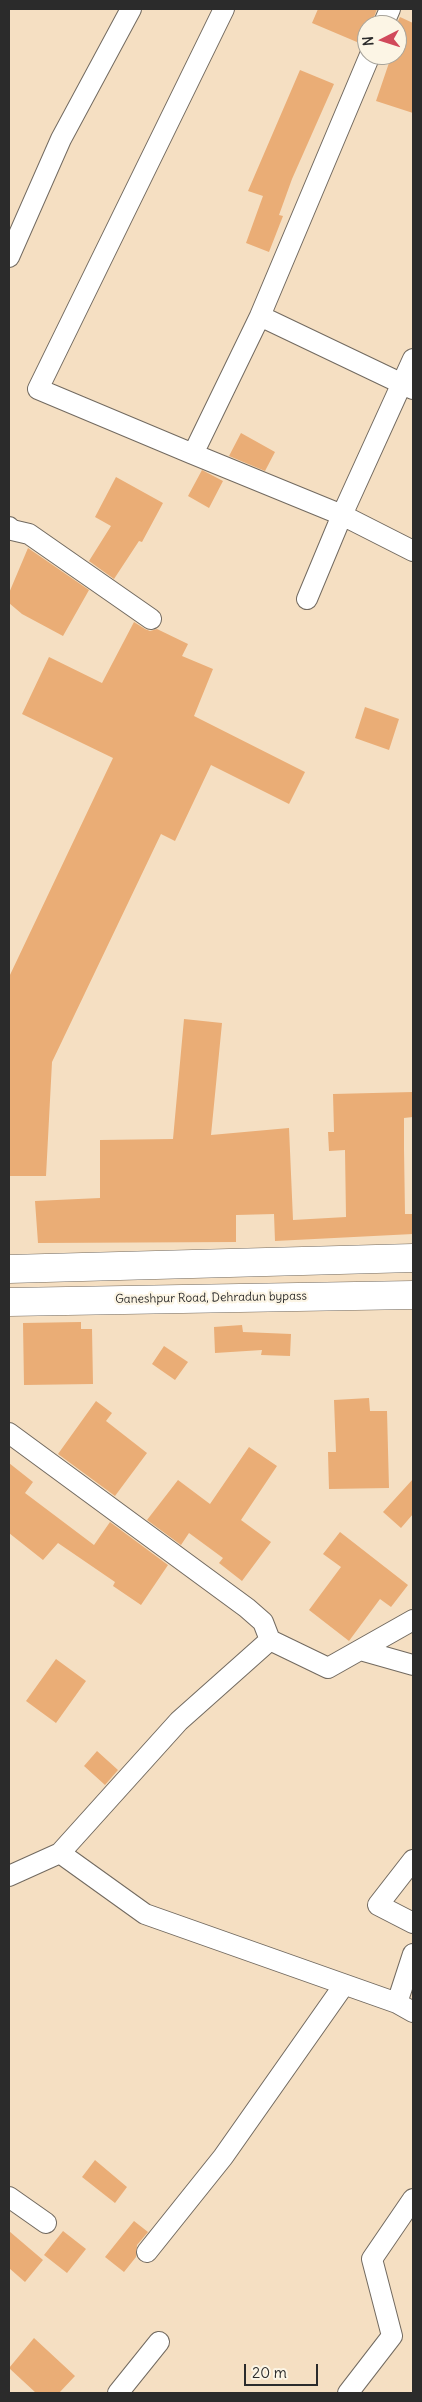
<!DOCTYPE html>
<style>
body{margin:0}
#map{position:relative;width:422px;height:2402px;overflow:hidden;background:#f5dfc2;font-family:Delius,sans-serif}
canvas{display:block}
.frame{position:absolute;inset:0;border:10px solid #2b2b2b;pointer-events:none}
.north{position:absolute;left:357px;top:15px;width:50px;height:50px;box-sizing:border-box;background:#fcf5e5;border:1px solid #a8a49b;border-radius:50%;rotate:265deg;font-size:14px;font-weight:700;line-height:20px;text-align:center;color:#2b2b2b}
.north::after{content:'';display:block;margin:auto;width:18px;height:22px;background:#d1495b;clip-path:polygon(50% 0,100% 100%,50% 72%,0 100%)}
.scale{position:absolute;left:244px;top:2364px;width:74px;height:22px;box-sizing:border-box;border:2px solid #2b2b2b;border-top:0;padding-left:6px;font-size:15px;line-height:18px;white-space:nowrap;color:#2b2b2b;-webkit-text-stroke:4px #fcf5e5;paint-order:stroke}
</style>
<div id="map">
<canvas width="422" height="2402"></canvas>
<div class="frame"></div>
<div class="north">N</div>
<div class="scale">20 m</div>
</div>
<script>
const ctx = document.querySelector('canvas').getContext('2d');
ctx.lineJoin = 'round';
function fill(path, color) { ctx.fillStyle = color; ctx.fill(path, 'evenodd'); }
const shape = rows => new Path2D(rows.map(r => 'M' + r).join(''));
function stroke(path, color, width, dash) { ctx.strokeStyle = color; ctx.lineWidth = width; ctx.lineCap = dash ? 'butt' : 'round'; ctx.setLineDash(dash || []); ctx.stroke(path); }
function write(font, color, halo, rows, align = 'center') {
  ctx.font = font + ' Delius,sans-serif'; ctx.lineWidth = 4.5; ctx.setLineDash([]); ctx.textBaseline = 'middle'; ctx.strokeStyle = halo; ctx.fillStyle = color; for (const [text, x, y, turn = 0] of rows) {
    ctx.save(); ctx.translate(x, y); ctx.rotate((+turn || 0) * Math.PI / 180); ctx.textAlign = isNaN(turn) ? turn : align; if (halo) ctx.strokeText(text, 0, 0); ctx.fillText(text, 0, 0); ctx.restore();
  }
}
fill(shape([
 [318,9,377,9,371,25,367,25,367,44,364,45,312,23],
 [400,17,413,23,413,113,376,101,391,57,386,55,397,55,396,25],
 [300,70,334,84,292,179,279,215,283,216,269,252,246,243,263,196,248,191],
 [241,433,275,452,265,471,229,456],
 [202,470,223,481,209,508,188,496],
 [116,477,163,503,142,542,139,541,114,579,89,561,111,526,95,517],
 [28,548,89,590,63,636,22,614,9,603,9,593],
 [134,622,145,629,150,631,157,629,188,644,182,656,213,669,194,716,305,772,289,804,211,765,175,841,161,834,52,1062,46,1176,9,1176,9,977,113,758,22,714,49,657,102,683],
 [365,707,399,719,389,750,355,738],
 [184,1019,222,1023,211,1135,289,1128,293,1220,346,1217,345,1150,329,1151,328,1132,334,1132,333,1094,413,1092,413,1117,404,1118,404,1149,405,1214,412,1214,413,1234,275,1241,274,1214,236,1215,236,1242,38,1243,35,1201,100,1198,100,1140,173,1139],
 [81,1322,81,1329,92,1329,93,1384,24,1385,23,1323],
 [242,1325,243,1332,291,1334,290,1356,261,1355,262,1350,215,1353,214,1327],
 [164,1346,188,1362,175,1380,152,1364],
 [369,1398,370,1411,387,1411,389,1488,329,1489,328,1452,336,1452,334,1400],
 [96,1401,112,1413,106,1421,147,1453,115,1496,58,1454],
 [249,1447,277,1466,241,1520,271,1542,242,1581,219,1563,223,1558,189,1533,181,1545,147,1520,178,1480,210,1504],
 [9,1463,33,1482,25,1493,94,1545,110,1522,168,1565,141,1605,113,1586,115,1582,58,1543,43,1560,9,1533],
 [413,1479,413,1514,401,1528,383,1512],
 [340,1532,408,1585,391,1607,380,1599,349,1641,309,1610,341,1567,323,1554],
 [56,1659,86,1681,56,1723,26,1701],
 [97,1751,118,1770,105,1785,84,1766],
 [95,2160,127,2187,115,2203,82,2177],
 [134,2221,148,2232,137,2245,136,2257,124,2272,105,2257],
 [9,2231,43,2260,25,2282,9,2268],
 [63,2231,86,2249,67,2273,44,2255],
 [34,2338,75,2376,59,2393,36,2393,9,2368]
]), '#eaad76');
const minor = shape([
 [224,9,38,389,193,454,260,316,413,389],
 [383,25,390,9],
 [9,257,61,139,131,9],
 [260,316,370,55],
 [193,454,342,515,413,551],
 [9,527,12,530,29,534,151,619],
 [307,599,342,515,413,359],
 [9,1433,247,1608,263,1622,270,1640,179,1721,60,1853],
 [270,1640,328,1668,413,1620],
 [360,1650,413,1665],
 [413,1860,378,1905,413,1923],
 [9,1876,60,1853,145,1914,397,2003,413,2012],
 [397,2003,413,1954],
 [9,2197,46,2223],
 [147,2252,223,2157,344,1985],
 [118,2393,159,2342],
 [348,2393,392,2336,372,2259,413,2199]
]);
const primary = shape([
 [9,1269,413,1258],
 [9,1302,413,1295]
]);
stroke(minor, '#726a60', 22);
stroke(primary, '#726a60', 29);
stroke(minor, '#fff', 20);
stroke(primary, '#fff', 28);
write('12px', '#2b2b2b', '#fcf5e5', [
 ["Ganeshpur Road, Dehradun bypass",211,1298,-1]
]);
</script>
